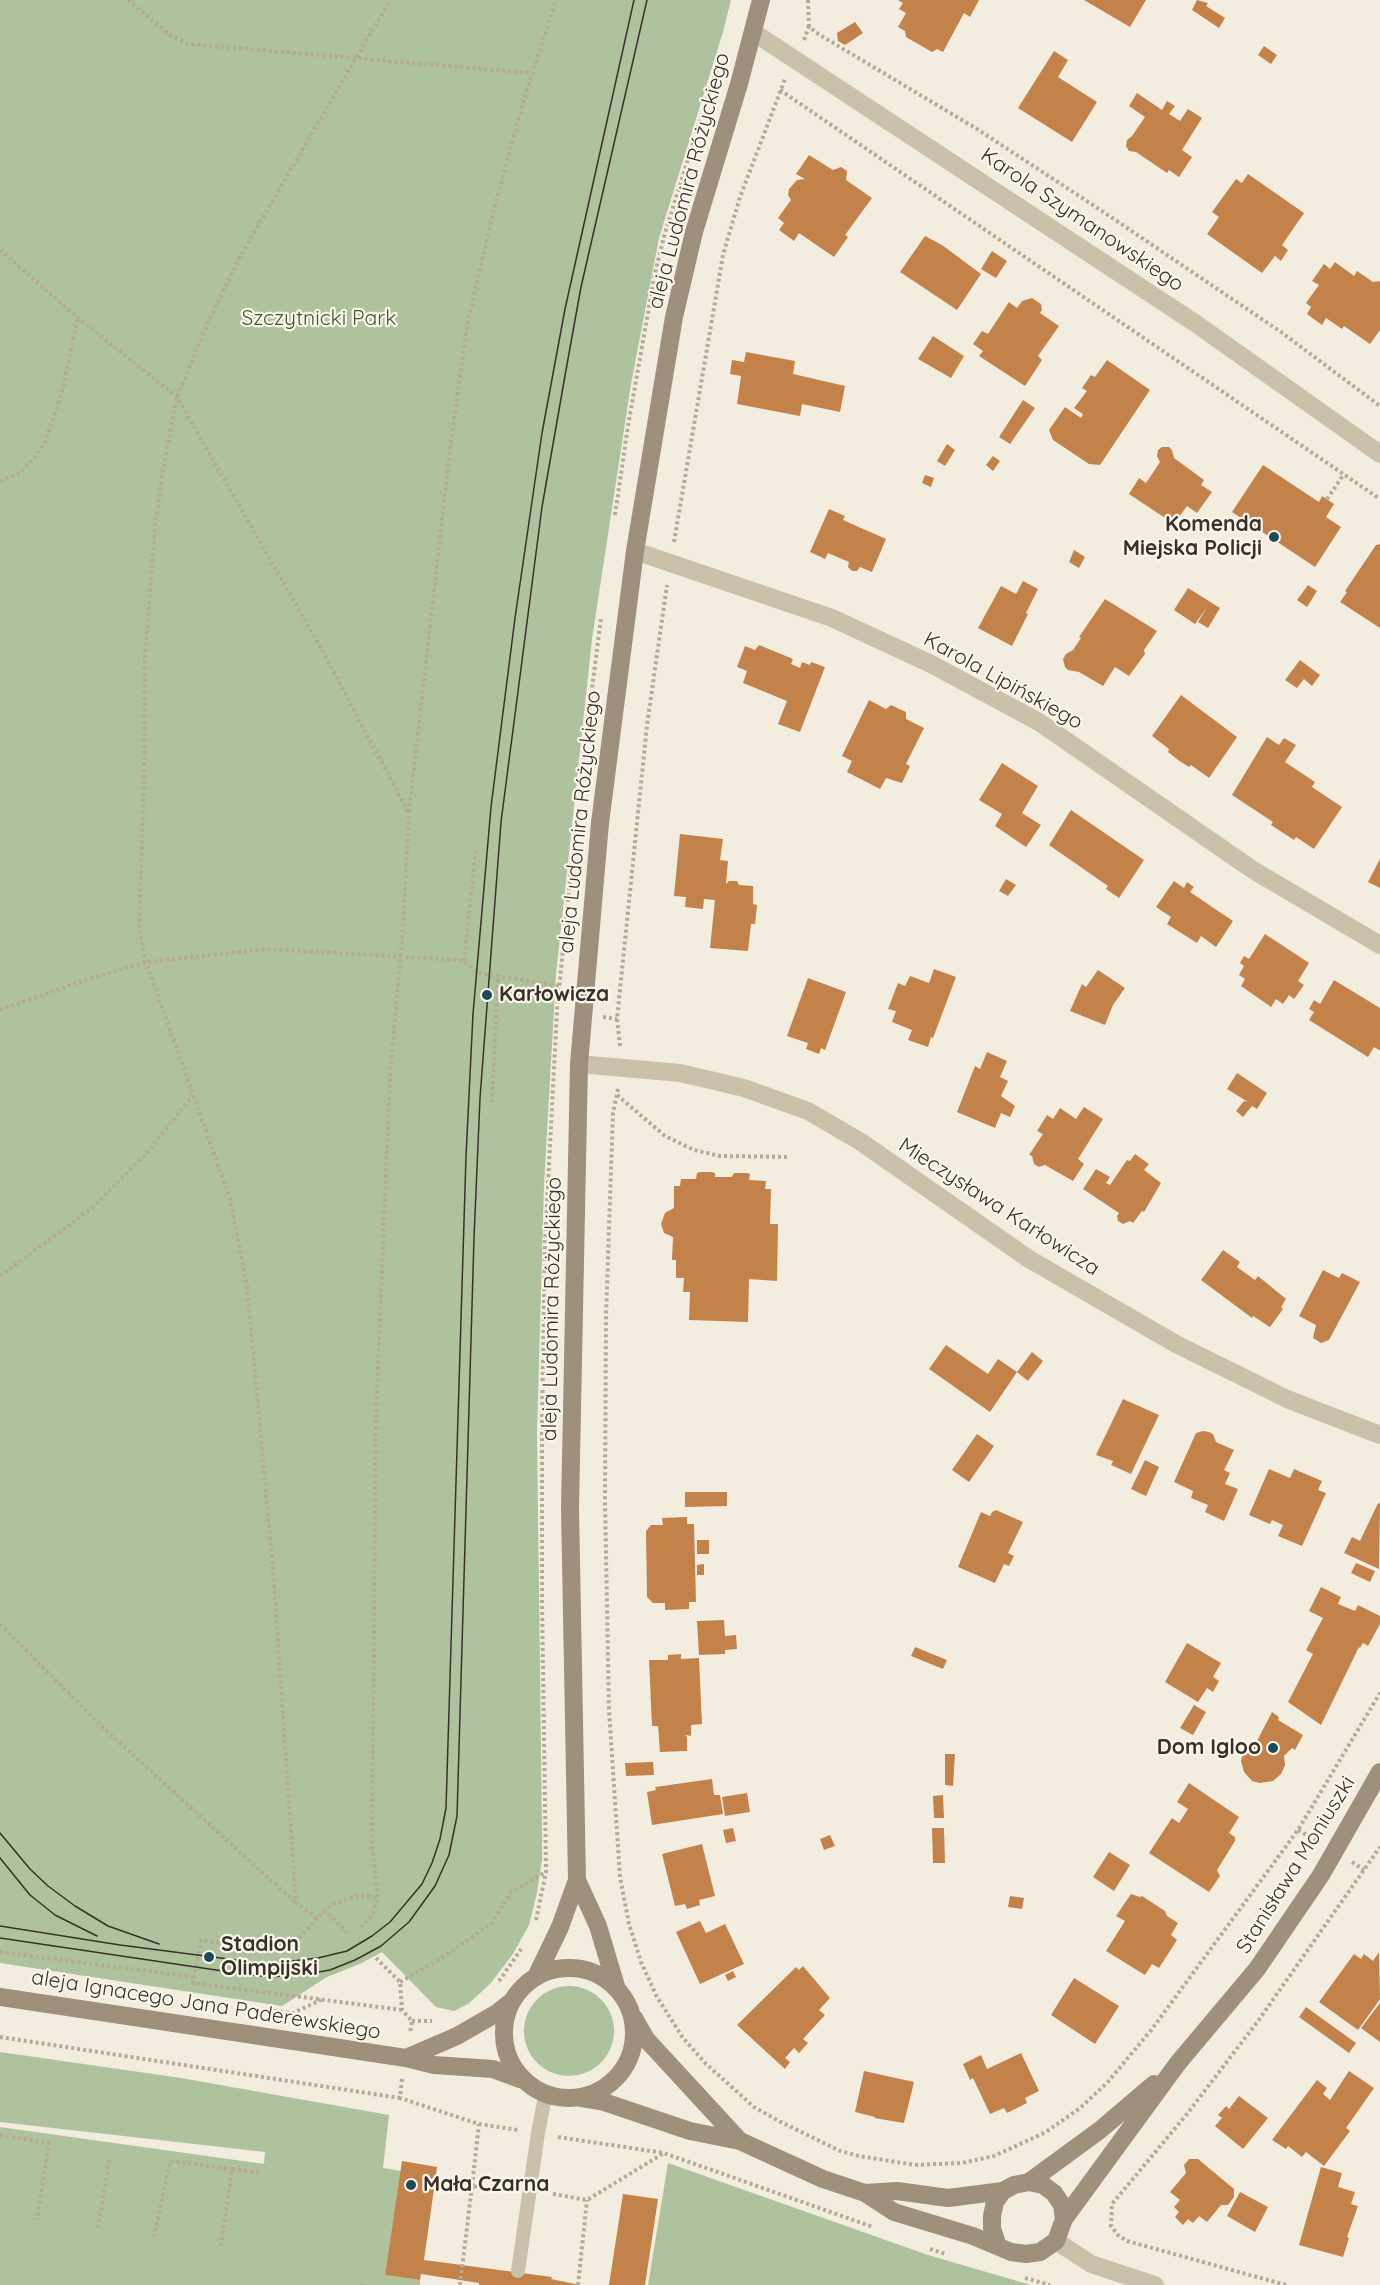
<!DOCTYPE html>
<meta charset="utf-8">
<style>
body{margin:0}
canvas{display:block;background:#f3eddf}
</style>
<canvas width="1380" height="2285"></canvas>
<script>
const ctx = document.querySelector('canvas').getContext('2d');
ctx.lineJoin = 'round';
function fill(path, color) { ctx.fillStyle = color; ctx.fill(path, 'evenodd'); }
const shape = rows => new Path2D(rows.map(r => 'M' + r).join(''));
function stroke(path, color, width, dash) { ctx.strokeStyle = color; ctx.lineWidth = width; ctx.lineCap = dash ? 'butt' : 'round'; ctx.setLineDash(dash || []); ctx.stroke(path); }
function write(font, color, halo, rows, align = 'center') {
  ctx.font = font + ' Quicksand,sans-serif'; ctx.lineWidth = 4.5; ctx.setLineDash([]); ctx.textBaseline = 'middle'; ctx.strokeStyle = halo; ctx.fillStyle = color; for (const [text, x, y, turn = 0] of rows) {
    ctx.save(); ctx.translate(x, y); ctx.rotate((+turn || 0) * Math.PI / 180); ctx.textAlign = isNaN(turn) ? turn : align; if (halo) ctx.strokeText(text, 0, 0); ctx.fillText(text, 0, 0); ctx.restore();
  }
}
fill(shape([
 [0,0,731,0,723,32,659,238,631,384,592,639,556,974,544,1185,537,1433,542,1828,542,1860,537,1893,529,1925,513,1954,490,1984,468,2004,454,2011,436,2007,382,1952,362,1963,327,1977,282,2006,0,1963],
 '524 2031a45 45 0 1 1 90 0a45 45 0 1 1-90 0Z',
 [0,2052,181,2078,389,2115,383,2168,401,2171,385,2275,420,2280,420,2285,0,2285,0,2127,264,2164,265,2152,0,2122],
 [668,2163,928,2255,1031,2285,648,2285]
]), '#afc29e');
fill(shape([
 [898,0,979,0,970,17,964,13,943,52,937,49,932,52,906,37,905,31,898,27,906,13,899,9,903,3],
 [1084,0,1146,0,1130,27],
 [1197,0,1208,3,1206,6,1225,18,1219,28,1192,10],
 [855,22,863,33,845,45,838,41,837,33],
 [1264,46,1277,55,1271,64,1258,55],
 [1054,51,1068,60,1058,77,1097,102,1072,142,1018,108],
 [1137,93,1162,110,1167,101,1175,106,1169,114,1180,121,1188,109,1202,118,1182,150,1192,157,1179,177,1169,170,1167,173,1136,152,1129,151,1126,146,1127,140,1132,136,1145,117,1129,106],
 [809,155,833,170,841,167,847,171,846,180,872,198,845,235,848,237,834,257,799,233,794,241,779,230,784,223,778,218,791,200,788,195,789,189,797,180,805,179,796,174],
 [1248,174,1304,213,1282,245,1288,250,1281,261,1275,256,1262,273,1207,234,1219,217,1212,212,1236,179,1242,183],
 [925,236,942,245,981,274,957,310,900,272],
 [992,251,1007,261,996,278,981,269],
 [1335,262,1354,276,1357,271,1373,282,1380,281,1380,330,1370,344,1344,326,1342,329,1326,318,1322,325,1307,314,1311,307,1306,303,1319,285,1312,281,1324,264,1330,269],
 [1032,298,1041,304,1042,310,1040,313,1059,326,1038,356,1042,360,1025,386,979,356,983,351,973,344,982,331,988,334,1009,302,1017,308,1022,301],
 [933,336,964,356,951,378,918,359],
 [746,352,795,361,793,374,845,386,840,412,802,404,800,416,737,404,741,376,730,374,732,360,744,362],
 [1107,360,1150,390,1100,465,1089,464,1053,440,1049,430,1065,407,1081,418,1083,414,1074,408,1087,391,1082,388,1091,375,1095,377],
 [1023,400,1035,408,1010,444,999,437],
 [947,444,955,450,945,466,937,461],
 [1162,447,1169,447,1172,450,1174,458,1204,480,1201,485,1212,492,1197,513,1187,506,1174,524,1129,494,1139,478,1146,483,1160,462,1157,456,1158,450],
 [993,456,1000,461,993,471,986,465],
 [1263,465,1319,502,1322,496,1334,504,1326,517,1341,527,1315,567,1232,512],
 [925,475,934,478,931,487,922,483],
 [829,509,845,516,843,520,886,539,872,572,860,567,857,571,852,571,848,567,849,562,828,553,825,559,810,552],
 [1380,544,1380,628,1340,602,1347,592,1345,591,1376,545],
 [1074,550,1085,557,1079,568,1069,562],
 [1023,581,1038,589,1026,613,1028,614,1012,646,978,628,1001,586,1016,594],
 [1308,585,1317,591,1307,607,1297,600],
 [1188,588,1220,608,1208,628,1198,622,1207,607,1195,624,1174,610],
 [1105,599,1157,631,1144,650,1145,654,1129,676,1115,667,1103,686,1079,672,1068,670,1065,667,1063,659,1066,654,1073,650,1081,638,1079,637],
 [759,645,793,659,791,664,800,668,802,662,810,665,811,662,825,667,800,732,778,724,787,701,743,683,747,671,737,667,745,646,755,650],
 [1300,660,1320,675,1312,686,1304,679,1297,688,1285,680],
 [1181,695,1237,737,1209,778,1191,765,1189,767,1178,760,1168,752,1169,749,1152,736],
 [869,700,886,709,891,705,906,712,906,719,924,728,906,764,910,766,902,783,886,778,880,789,847,772,852,761,842,756],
 [1267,737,1279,745,1284,738,1296,745,1285,762,1315,782,1312,787,1342,807,1314,849,1296,837,1294,840,1271,825,1273,822,1232,795],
 [1002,763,1038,786,1022,813,1041,825,1026,847,995,826,1002,814,979,800],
 [1071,810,1144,860,1119,898,1106,889,1108,886,1049,845],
 [680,834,723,839,720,860,728,861,726,884,729,881,737,881,739,885,753,886,753,904,757,905,755,924,751,924,748,951,710,948,715,900,704,899,703,909,685,907,686,897,674,896],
 [1380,859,1380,888,1368,882],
 [1006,879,1016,885,1008,896,999,891],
 [1174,881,1184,888,1187,882,1194,887,1190,892,1233,921,1216,947,1201,936,1197,943,1167,924,1171,917,1156,907],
 [1265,934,1309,963,1298,981,1304,985,1294,999,1289,995,1283,1004,1276,999,1271,1007,1241,986,1245,979,1239,975,1244,966,1240,963,1244,956,1249,959],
 [934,969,956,977,933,1038,931,1037,928,1047,908,1040,912,1030,892,1022,896,1011,888,1009,898,983,905,986,910,976,929,983],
 [1098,970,1125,988,1113,1005,1105,1025,1070,1011,1082,984,1086,987],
 [808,978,846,992,825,1050,821,1048,819,1054,806,1049,808,1043,787,1036],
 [1334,980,1380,1008,1380,1049,1379,1050,1374,1047,1368,1057,1309,1020,1314,1012,1309,1009,1314,1000,1320,1004],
 [987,1052,1007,1061,1000,1077,1008,1081,1001,1096,1015,1106,1010,1117,1001,1113,995,1128,957,1112,975,1066,980,1069],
 [1237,1073,1267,1093,1257,1109,1252,1106,1243,1117,1236,1111,1244,1101,1248,1102,1227,1089],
 [1084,1107,1103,1119,1078,1159,1084,1164,1073,1181,1045,1165,1039,1167,1034,1164,1032,1156,1029,1155,1043,1134,1037,1131,1047,1115,1053,1119,1060,1108,1076,1119],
 [1135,1154,1149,1164,1144,1170,1161,1183,1144,1212,1142,1211,1133,1223,1130,1221,1123,1224,1118,1221,1117,1216,1119,1213,1083,1189,1096,1169,1110,1177,1106,1183,1110,1185,1127,1160,1130,1161],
 [700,1172,712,1172,715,1173,715,1177,732,1177,734,1173,747,1173,750,1174,749,1180,766,1181,765,1189,771,1189,770,1224,778,1224,777,1281,749,1279,748,1322,689,1320,690,1292,683,1292,684,1278,676,1278,676,1260,672,1260,673,1237,664,1233,661,1224,665,1213,674,1208,674,1186,680,1186,681,1179,696,1179,697,1173],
 [1223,1250,1240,1262,1237,1267,1255,1280,1258,1276,1286,1299,1281,1307,1283,1309,1270,1327,1253,1316,1252,1318,1201,1280],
 [1323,1270,1339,1278,1342,1273,1360,1282,1329,1340,1321,1343,1313,1338,1316,1325,1299,1316],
 [946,1345,988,1374,998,1359,1017,1372,990,1412,929,1369],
 [1032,1352,1043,1361,1028,1381,1017,1372],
 [1123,1399,1159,1415,1131,1474,1111,1465,1113,1461,1096,1455],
 [1203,1431,1209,1432,1213,1434,1216,1442,1234,1450,1224,1470,1230,1473,1225,1484,1238,1489,1224,1521,1205,1512,1208,1505,1191,1498,1193,1491,1174,1482,1196,1433],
 [977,1434,994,1446,969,1482,952,1470],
 [1145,1460,1159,1467,1146,1496,1131,1489],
 [1269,1469,1290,1478,1294,1469,1322,1481,1318,1490,1326,1493,1302,1546,1278,1536,1283,1525,1272,1520,1270,1524,1249,1515],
 [685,1492,727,1492,727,1506,685,1507],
 [1378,1503,1380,1504,1379,1569,1344,1553,1352,1537,1360,1541],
 [996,1510,1023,1522,1008,1553,1014,1556,1009,1566,1004,1564,995,1583,958,1567,981,1512,990,1516,992,1512],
 [687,1517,687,1524,694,1524,696,1602,689,1602,689,1609,665,1610,665,1603,653,1603,647,1597,646,1531,651,1525,663,1525,662,1518],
 [697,1540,709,1540,709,1554,697,1554],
 [1356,1563,1375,1571,1370,1582,1351,1573],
 [704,1564,704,1575,697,1575,697,1565],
 [1321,1587,1341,1597,1338,1604,1355,1611,1358,1605,1380,1616,1380,1624,1368,1646,1363,1643,1360,1648,1359,1647,1321,1725,1288,1702,1313,1654,1306,1650,1323,1618,1309,1611],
 [724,1620,725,1636,736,1635,737,1649,725,1650,725,1654,699,1655,697,1621],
 [1187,1643,1221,1663,1213,1677,1219,1681,1213,1692,1207,1688,1198,1702,1165,1682],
 [915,1647,947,1660,943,1669,911,1656],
 [681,1654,681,1659,699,1658,702,1724,691,1725,691,1736,685,1735,687,1737,687,1751,660,1752,658,1726,652,1726,649,1660,668,1660,668,1655],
 [1194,1705,1206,1712,1193,1735,1180,1728],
 [1272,1712,1279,1717,1278,1720,1303,1735,1295,1750,1292,1748,1284,1756,1285,1765,1281,1774,1273,1781,1260,1783,1252,1781,1244,1772,1241,1761,1243,1753,1245,1753,1253,1742,1257,1741],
 [945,1754,955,1754,953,1786,945,1785],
 [653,1762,654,1775,626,1776,625,1763],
 [712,1779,714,1795,720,1795,723,1814,652,1825,647,1792,656,1790,655,1787],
 [1189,1783,1239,1817,1229,1833,1235,1837,1235,1841,1217,1870,1220,1876,1209,1892,1149,1853,1172,1818,1179,1823,1188,1809,1177,1802],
 [747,1793,750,1812,725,1816,722,1797],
 [943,1795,944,1818,934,1818,933,1796],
 [733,1828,736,1841,726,1843,723,1830],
 [932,1828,944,1828,945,1863,933,1863],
 [830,1835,835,1846,824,1850,820,1839],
 [702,1844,715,1896,699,1900,700,1905,687,1909,685,1904,675,1906,662,1854],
 [1109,1852,1130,1865,1114,1891,1093,1877],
 [1131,1894,1140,1897,1142,1896,1165,1911,1167,1916,1178,1923,1171,1935,1177,1940,1159,1968,1152,1964,1145,1975,1106,1951,1125,1921,1116,1916],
 [1010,1896,1024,1898,1022,1909,1008,1907],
 [700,1921,706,1933,725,1924,744,1964,700,1984,676,1932],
 [1379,1952,1380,1999,1358,2030,1319,2002,1354,1954,1361,1959,1364,1954,1373,1961],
 [803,1966,830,1998,819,2010,825,2015,803,2039,808,2043,799,2053,794,2048,785,2058,790,2062,785,2069,737,2025,796,1967,799,1970],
 [733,1971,736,1977,728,1981,725,1975],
 [1074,1978,1119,2006,1095,2044,1051,2015],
 [1380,2003,1380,2042,1361,2028],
 [1306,2007,1356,2043,1349,2053,1299,2017],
 [1021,2053,1039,2091,1025,2098,1027,2103,1007,2113,1004,2108,990,2114,973,2078,970,2080,963,2064,981,2055,987,2069],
 [864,2071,914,2082,904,2123,874,2118,875,2117,855,2112],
 [1349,2071,1374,2088,1346,2128,1350,2131,1324,2166,1306,2152,1302,2157,1288,2146,1286,2149,1272,2140,1317,2080,1327,2088,1323,2094,1330,2100],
 [1239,2096,1268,2118,1243,2149,1215,2126,1222,2118,1218,2115,1226,2106,1229,2109],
 [1189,2159,1198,2159,1234,2189,1234,2197,1228,2205,1221,2205,1207,2222,1199,2216,1193,2223,1188,2219,1183,2225,1175,2217,1179,2212,1174,2207,1180,2200,1170,2192,1186,2173,1184,2165],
 [402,2161,437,2167,424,2260,552,2277,551,2279,580,2285,479,2285,479,2283,421,2274,420,2280,385,2275],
 [1321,2167,1342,2173,1338,2187,1355,2192,1351,2204,1358,2206,1347,2237,1349,2238,1343,2257,1299,2245],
 [1240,2192,1268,2207,1255,2232,1227,2216],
 [623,2194,658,2199,645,2285,609,2285]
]), '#c4824b');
stroke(shape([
 [128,0,170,35,188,44,532,73],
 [808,0,809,26,815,32,977,129,1102,211,1281,332,1380,406],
 [804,40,809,26],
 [780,90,1380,499],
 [0,250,78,318,177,397,322,650,408,812],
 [0,481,20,473,35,457,45,442,61,396,78,318],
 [1327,499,1344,474],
 [615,515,628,426,655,273,665,233,717,67],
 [674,542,723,255,740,197,785,79],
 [583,759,601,618],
 [464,961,476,848],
 [0,1010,76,983,146,962,267,949,456,960,464,961,478,973,559,986],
 [603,1017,617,1019],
 [620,1046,617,1019,647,725,667,585],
 [618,1089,613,1113,606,1316,605,1501,609,1710,620,1877,629,1924,641,1962,657,1997,683,2038,706,2064,754,2107,779,2121,840,2151,859,2156,915,2165,962,2163,994,2156,1046,2132,1080,2108,1107,2083,1152,2029,1298,1830,1380,1693],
 [617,1095,665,1136,694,1150,720,1156,789,1157],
 [492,1102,498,975],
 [0,1276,92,1208,147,1153,193,1095],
 [0,1624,101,1726,296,1903],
 [1298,1830,1315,1840],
 [1352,1862,1364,1870],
 [324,1910,347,1932],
 [317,1918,296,1903,273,1569,247,1286,230,1199,146,962,139,930,144,780,145,657,155,527,163,470,177,397,210,318,241,255,390,0],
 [536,1920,546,1872,542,1600,542,1423,545,1243,557,1010,572,859],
 [361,1927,372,1915,378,1898],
 [0,1952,194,1977],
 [376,1958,400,1982,402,2010,412,2021,410,2033],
 [499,1981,522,1948],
 [400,1982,445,1956,492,1923,511,1892,546,1872],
 [238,2007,293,2013,321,2000],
 [402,2010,193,1983,201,1940,288,1952,317,1918,332,1904,361,1895,378,1898,372,1844,376,1413,390,1077,403,927,409,813,450,449,467,326,493,213,523,103,556,0],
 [412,2021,432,2021],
 [0,2037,400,2098],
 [402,2079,400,2098,479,2124,518,2130],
 [0,2135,49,2143,37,2220],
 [558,2137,664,2153,873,2227],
 [472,2186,479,2124],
 [553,2194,587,2200,664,2153],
 [98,2228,110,2157],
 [154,2237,170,2161,232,2169],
 [221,2246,232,2169,261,2173],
 [930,2249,946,2254],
 [1025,2278,1050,2285],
 [362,2285,362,2284],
 [460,2285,472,2186,510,2191],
 [578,2285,587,2200],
 [1286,2285,1127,2241,1118,2235,1111,2226,1112,2204,1187,2114,1258,2021,1380,1847]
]), '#b7aa95', 4, [3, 3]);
stroke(shape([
 [518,2271,538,2133,545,2097]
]), '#cbc0aa', 14);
stroke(shape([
 [753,32,1195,323,1380,454],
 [635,551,832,618,931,664,1039,722,1253,870,1380,945],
 [579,1064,680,1073,744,1088,808,1111,861,1142,1029,1259,1176,1344,1287,1399,1380,1435],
 [1056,2241,1091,2264,1155,2285]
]), '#cbc0aa', 18);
stroke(shape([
 [577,1880,598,1926,616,1986],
 '504 2033a65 65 0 1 1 130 0a65 65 0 1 1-130 0Z',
 [536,1977,560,1927,577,1880,570,1508,579,1064,600,823,635,551,674,317,694,232,739,84,761,0],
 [0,1997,406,2058,434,2065,493,2069,520,2079],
 [634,2018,646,2039,740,2141],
 [406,2058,457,2036,497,2013,512,2001],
 [581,2098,604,2102,690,2131,740,2141,823,2179,865,2193,894,2212,973,2236,1011,2252,1026,2254,1040,2252,1056,2241,1064,2219,1062,2205,1054,2193,1043,2185,1029,2182,1014,2185,1003,2191,995,2202,992,2216,992,2228,997,2244],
 [1029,2182,1100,2130,1154,2084],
 [865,2193,897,2191,948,2198,1003,2191],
 [1064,2219,1178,2063,1257,1969,1321,1875,1380,1772]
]), '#9f907c', 18);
stroke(shape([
 [0,1833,30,1869,48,1886,75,1906,108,1926,159,1944],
 [0,1858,30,1895,55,1915,97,1936],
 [0,1926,120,1945,267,1964,318,1958,347,1951,372,1936,390,1922,422,1884,432,1863,440,1839,446,1808,466,1156,473,1014,491,807,515,618,542,433,565,309,634,0],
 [0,1938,243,1974,270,1977,313,1973,330,1970,355,1960,381,1946,409,1922,435,1886,449,1855,457,1816,474,1238,480,1098,501,822,542,507,566,370,581,287,647,0]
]), '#38312a', 1.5);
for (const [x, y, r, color] of [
 [1274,537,6,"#1f4a5a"],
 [487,995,6,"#1f4a5a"],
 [1273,1748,6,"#1f4a5a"],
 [209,1957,6,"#1f4a5a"],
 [411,2185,6,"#1f4a5a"]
]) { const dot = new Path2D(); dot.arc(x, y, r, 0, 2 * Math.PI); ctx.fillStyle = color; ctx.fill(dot); stroke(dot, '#faf6eb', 2); }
write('21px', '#38312a', '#faf6eb', [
 ["aleja Ludomira Różyckiego",689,181,-75],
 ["Karola Szymanowskiego",1082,220,34],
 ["Karola Lipińskiego",1003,681,29],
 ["aleja Ludomira Różyckiego",580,822,-84],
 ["Mieczysława Karłowicza",999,1207,33],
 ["aleja Ludomira Różyckiego",552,1309,-89],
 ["Stanisława Moniuszki",1296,1865,-58],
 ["aleja Ignacego Jana Paderewskiego",206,2005,9]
]);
write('21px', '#3f572e', '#faf6eb', [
 ["Szczytnicki Park",319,319]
]);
write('bold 21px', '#38312a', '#faf6eb', [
 ["Komenda",1262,525,"right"],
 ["Miejska Policji",1262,549,"right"],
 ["Karłowicza",499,995],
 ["Dom Igloo",1261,1748,"right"],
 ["Stadion",221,1945],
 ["Olimpijski",221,1969],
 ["Mała Czarna",423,2185]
], 'left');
</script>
